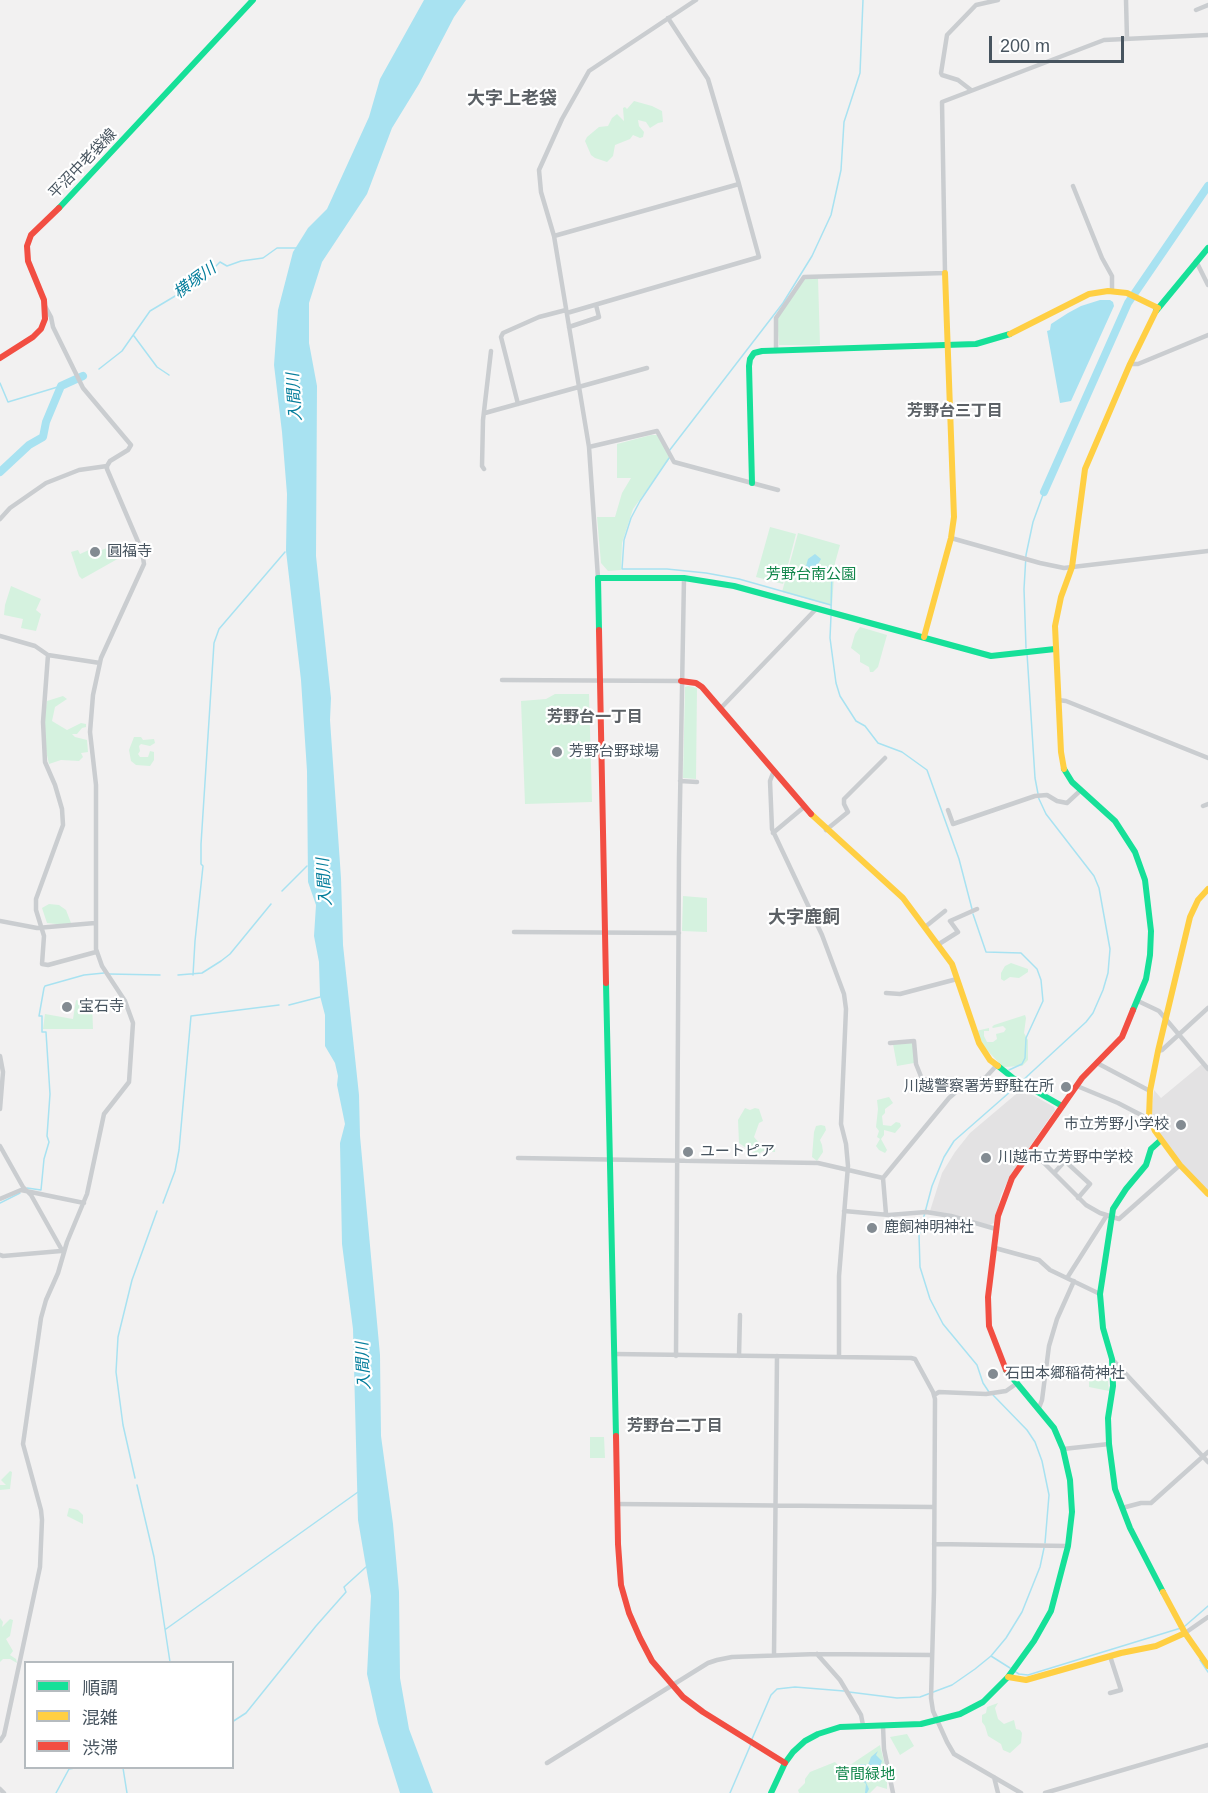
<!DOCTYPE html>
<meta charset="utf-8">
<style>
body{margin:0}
#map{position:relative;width:1208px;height:1793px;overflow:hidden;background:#f2f1f1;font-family:Helvetica,"Noto Sans JP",sans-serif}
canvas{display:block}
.legend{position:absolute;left:24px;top:1661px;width:210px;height:108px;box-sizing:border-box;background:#fff;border:2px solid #b5bbbf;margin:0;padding:8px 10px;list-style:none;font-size:18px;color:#47545f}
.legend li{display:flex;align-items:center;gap:12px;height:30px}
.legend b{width:30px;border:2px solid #b5bbbf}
.scale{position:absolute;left:989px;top:36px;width:135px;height:27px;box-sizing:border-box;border:3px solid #47545f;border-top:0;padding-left:8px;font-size:18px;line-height:21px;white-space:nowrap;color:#47545f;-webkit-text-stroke:4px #fff;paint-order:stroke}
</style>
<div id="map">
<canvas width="1208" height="1793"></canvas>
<ul class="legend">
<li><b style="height:8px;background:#16e098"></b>順調</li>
<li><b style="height:8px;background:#ffcf43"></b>混雑</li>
<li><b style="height:8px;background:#f24e42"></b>渋滞</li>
</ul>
<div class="scale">200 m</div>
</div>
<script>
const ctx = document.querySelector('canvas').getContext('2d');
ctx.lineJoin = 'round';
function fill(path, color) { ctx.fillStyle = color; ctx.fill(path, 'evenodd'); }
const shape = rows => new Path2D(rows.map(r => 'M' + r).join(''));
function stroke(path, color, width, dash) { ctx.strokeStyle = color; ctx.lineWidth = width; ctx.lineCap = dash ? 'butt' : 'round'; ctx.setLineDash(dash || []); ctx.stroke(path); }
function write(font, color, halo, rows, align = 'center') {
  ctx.font = font + ' Helvetica,"Noto Sans JP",sans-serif'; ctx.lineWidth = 4.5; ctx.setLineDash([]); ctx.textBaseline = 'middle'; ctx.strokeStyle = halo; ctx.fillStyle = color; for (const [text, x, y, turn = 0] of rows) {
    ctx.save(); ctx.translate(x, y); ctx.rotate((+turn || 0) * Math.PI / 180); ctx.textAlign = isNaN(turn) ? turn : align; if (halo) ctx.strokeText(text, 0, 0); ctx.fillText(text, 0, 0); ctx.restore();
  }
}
fill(shape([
 [1202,1064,1208,1072,1208,1190,1182,1164,1156,1128,1151,1117,1154,1090,1161,1098],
 [1022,1089,1054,1107,1055,1110,1011,1174,1001,1195,994,1223,990,1225,930,1211,942,1173,955,1152,970,1133]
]), '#e3e2e3');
fill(shape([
 [634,101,652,106,662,111,663,122,658,123,650,128,646,122,638,120,639,126,644,132,643,137,640,138,633,135,630,139,615,145,613,156,607,162,595,158,591,155,585,141,587,137,599,127,608,126,612,118,617,114,624,121,623,108,625,107,627,109],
 [818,278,820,345,779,345,777,318,805,279],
 [651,435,658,435,670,458,633,509,622,543,621,570,608,571,601,563,597,517,615,517,622,493,631,478,617,478,617,444],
 [770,527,796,534,783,584,756,577],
 [798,533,840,545,835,563,832,606,782,592],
 [107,548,109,553,118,550,121,557,82,579,79,576,71,552,78,550,80,554,91,549,93,553],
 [11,586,41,599,36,610,41,614,36,631,21,628,23,619,4,615,5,605],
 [860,627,887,635,878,667,873,672,870,672,869,667,860,662,860,655,851,648,855,634],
 [688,686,697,688,696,779,683,778,685,687],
 [555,694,589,694,592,802,525,804,521,701,546,699],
 [63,696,67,699,55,707,52,721,67,730,81,723,86,724,86,727,82,728,77,734,72,734,75,737,87,740,88,752,81,753,83,757,79,761,61,760,49,764,42,733,47,701],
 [134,737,141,737,143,740,154,739,155,743,150,746,141,744,139,746,140,751,138,754,140,757,148,757,150,751,154,752,154,760,150,766,136,765,131,761,129,750],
 [683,896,707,898,707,932,682,931],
 [49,904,59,905,66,910,71,923,66,925,47,923,42,908],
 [1011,963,1028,969,1028,972,1019,978,1010,977,1004,981,1001,979,1001,973,1005,966],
 [76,1000,92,1003,93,1029,43,1029,45,1014,73,1019],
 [1025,1015,1026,1018,1024,1033,1028,1040,1028,1060,1022,1066,1003,1067,986,1049,976,1031,989,1028,989,1031,984,1031,984,1036,987,1042,993,1042,997,1039,996,1034,1004,1032,1006,1029,1003,1026,993,1028,992,1027,994,1025],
 [913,1042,914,1063,897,1066,893,1044],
 [889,1097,893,1103,885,1109,885,1113,882,1116,883,1125,891,1126,896,1122,900,1123,901,1126,895,1133,884,1130,884,1135,881,1139,887,1150,885,1153,879,1150,876,1146,880,1139,877,1137,879,1131,876,1127,878,1109,877,1100],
 [745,1108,750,1110,755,1108,759,1109,763,1121,759,1123,754,1137,760,1144,775,1144,775,1152,763,1151,755,1157,752,1152,739,1143,738,1120],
 [821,1125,825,1126,826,1130,820,1140,822,1145,823,1152,817,1161,812,1157,814,1132,816,1126],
 [1089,1380,1108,1381,1109,1391,1089,1387],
 [590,1437,604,1437,605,1458,590,1458],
 [10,1471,12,1472,10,1489,0,1490,0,1485,6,1485,1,1480],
 [69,1508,78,1510,83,1515,83,1524,67,1516],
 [0,1618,3,1622,2,1627,10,1619,13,1620,10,1636,6,1639,13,1651,10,1655,16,1659,17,1663,10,1659,3,1659,0,1662],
 [998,1703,995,1708,998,1719,1004,1724,1014,1720,1016,1729,1020,1730,1022,1733,1021,1743,1010,1753,1003,1750,1001,1744,988,1736,985,1726,982,1722,982,1715,986,1713,987,1707],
 [907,1734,914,1746,900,1755,890,1737],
 [880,1745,887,1774,887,1789,877,1786,870,1793,799,1793,798,1790,805,1783,805,1779,810,1772,835,1762,841,1768,844,1769]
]), '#d5f2df');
fill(shape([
 [424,0,466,0,454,17,419,84,392,128,367,194,322,262,309,303,309,343,317,386,316,556,331,698,330,720,341,878,343,945,359,1095,360,1136,380,1355,381,1436,393,1524,399,1592,400,1678,409,1729,433,1793,400,1793,378,1723,367,1674,371,1596,358,1520,353,1329,342,1244,340,1143,345,1124,337,1085,338,1076,335,1063,325,1046,325,1015,320,996,319,962,314,936,316,905,308,882,307,771,301,680,286,551,287,494,282,432,274,365,278,310,293,252,308,228,327,209,369,117,380,79],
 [1100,300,1110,300,1113,302,1114,306,1071,401,1060,403,1047,331,1050,330,1051,324,1068,313,1081,306],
 [815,554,821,559,817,566,823,567,818,576,810,573,806,566,808,559],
 [878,1751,876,1755,882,1761,880,1766,863,1776,869,1789,867,1793,865,1793,866,1784,860,1778,861,1775,868,1772,867,1767,862,1765,858,1766,861,1764,868,1765,871,1757]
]), '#a8e2f1');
stroke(shape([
 [134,336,157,367,169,375],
 [99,369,122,351,150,311,202,280,220,262,227,266,241,261,263,258,277,248,298,248],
 [0,383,8,402,61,386],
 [669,451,783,303,812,256,831,215,841,170,844,122,860,73,863,0],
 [669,458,640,501,631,518,624,540,622,569,667,569,706,573,739,579,831,605],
 [824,567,832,568,831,611],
 [831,616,830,638,836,683,840,696,856,721,865,726,878,743,902,752,927,770,959,859,972,909],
 [1026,648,1024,589,1026,555,1033,522,1044,492],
 [282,891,307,866],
 [973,914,986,952,1021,953,1037,969,1041,980,1043,1001,1026,1038,1025,1058,1022,1064,1009,1070],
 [109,974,160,975],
 [178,975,202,973,221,961,230,954,271,904],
 [193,975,195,941,203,866,201,864,201,844,214,643,219,629,285,552],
 [289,1005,320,997],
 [1022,1081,1086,1022,1093,1013,1103,990,1108,973,1110,949,1099,888,1094,876,1046,814,1039,799,1035,778,1027,653],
 [27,1188,41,1190,44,1159,49,1142,47,1136,50,1094,46,1032,42,1032,42,1016,39,1016,44,988,45,986,84,975,104,973],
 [0,1203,20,1193],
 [163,1203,175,1171,179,1150,191,1016,279,1005],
 [989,1392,983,1383,977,1365,943,1324,930,1299,920,1267,919,1235,932,1186,944,1157,954,1141,1019,1084],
 [993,1395,1027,1430,1035,1442,1042,1461,1049,1495,1045,1543],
 [135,1478,123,1425,116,1372,118,1337,132,1280,157,1211],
 [137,1485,154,1557,170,1662],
 [1185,1626,1208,1606],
 [166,1629,358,1492],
 [991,1656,1010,1668],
 [1200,1660,1208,1672],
 [1014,1671,1019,1674,1028,1675,1181,1628],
 [849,1692,897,1698,920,1697,952,1685,975,1669,991,1656,1006,1638,1022,1612,1040,1567,1044,1548],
 [232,1722,246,1713,316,1626,346,1592,344,1587,366,1567],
 [752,1739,771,1695,777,1689,795,1687,844,1691],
 [123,1768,127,1793],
 [56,1793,69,1769,75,1768],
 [730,1793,751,1744]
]), '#a8e2f1', 1.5);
stroke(shape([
 [0,472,29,445,43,437,46,422,61,386,83,376],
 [1044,492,1128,303,1208,186]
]), '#a8e2f1', 8);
stroke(shape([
 [1126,0,1127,39],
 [1196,10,1208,5],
 [971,90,958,80,942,75,941,73,947,35,976,5,998,0],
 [1073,186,1102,258,1112,276,1112,291],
 [554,236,739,184,708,79,668,18],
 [1196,261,1208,285],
 [567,313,759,257,739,184],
 [569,327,599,317,596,305],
 [776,351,776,318,804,277,945,273,942,102,1104,40,1208,35],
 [1130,364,1138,364,1208,335],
 [518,404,501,337,503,333,539,317,566,310],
 [485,413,647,368],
 [589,447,657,431,674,462,778,490],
 [484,469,482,466,483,420,491,351],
 [0,519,10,508,46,483,79,470,107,466],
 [951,538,1040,563,1064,568,1208,551],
 [598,578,589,447,554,236,541,192,539,170,562,119,589,71,696,0],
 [0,636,35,646,48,655,43,722,45,762,55,785,62,809,63,825,36,899,36,910,44,936,42,964,48,965,96,952],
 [48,655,100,663],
 [502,680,681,681],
 [1058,700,1066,701,1208,758],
 [720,709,817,608],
 [773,773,770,781,772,829,822,935,844,994,846,1009,841,1124,846,1144,848,1166,839,1276,839,1357],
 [680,781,697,782],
 [1203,806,1208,804],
 [948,810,953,824,1035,796,1047,795,1057,801,1067,803,1081,790],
 [826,830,848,812,844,804,844,799,885,758],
 [773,833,804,807],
 [0,921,37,928,95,923],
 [925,927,945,911],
 [514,932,679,933],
 [939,944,958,932,950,921,977,909],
 [886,993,900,994,957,979],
 [1138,1001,1159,1011,1208,1069],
 [890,1043,914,1041,916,1064,922,1079,964,1085],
 [1158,1051,1162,1050,1208,1008],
 [0,1056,3,1072,0,1109],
 [1097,1063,1150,1091],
 [1077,1086,1118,1103,1145,1117,1149,1117],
 [0,1146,23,1187,31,1195,63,1252],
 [1031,1150,1086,1205,1100,1213,1119,1219,1180,1165],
 [518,1158,818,1163,883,1178],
 [1055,1172,1065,1161,1090,1184,1078,1198],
 [0,1199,21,1190,84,1203],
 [844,1211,889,1215,926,1212,951,1216,996,1229],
 [886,1214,883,1178,949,1098,964,1085,986,1077,996,1066],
 [995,1248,1039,1260,1050,1270,1100,1294],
 [0,1255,3,1256,61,1251],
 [1067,1278,1107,1215],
 [614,1354,911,1358,915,1359,933,1392,935,1399,934,1591,931,1698,933,1711,947,1742,954,1754,1021,1793],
 [676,1356,679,857,684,578],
 [739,1356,740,1315],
 [1112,1359,1208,1462],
 [934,1395,939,1392,986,1394,1006,1391,1016,1384],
 [1039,1408,1042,1400,1049,1346,1057,1319,1074,1281],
 [1063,1449,1109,1444],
 [617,1504,933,1507],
 [1122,1508,1141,1503,1151,1503,1208,1452],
 [934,1544,1068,1546],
 [1185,1633,1208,1617],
 [817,1654,840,1680,861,1715,863,1725],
 [774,1655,777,1356],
 [1110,1693,1121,1690,1110,1656],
 [883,1726,884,1749,893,1793],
 [0,1741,4,1735,6,1726,40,1567,42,1520,41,1510,23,1444,41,1318,46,1300,58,1273,67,1242,87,1194,104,1114,129,1082,133,1023,125,1001,102,966,96,949,96,785,90,732,93,695,101,658,144,564,142,551,107,469,107,466,110,461,128,450,131,445,83,388,53,327,51,317,45,306],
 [547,1763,708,1663,717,1660,732,1657,817,1654,932,1655],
 [994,1777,998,1793],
 [0,1789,4,1793],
 [1045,1793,1208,1745]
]), '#cacdd0', 4.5);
stroke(shape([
 [59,208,253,0],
 [1156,311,1208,248],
 [752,483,749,366,750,359,754,353,762,351,976,344,1010,334],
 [599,630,598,578,684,578,734,586,991,656,1055,649],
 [1064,769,1072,782,1115,821,1135,852,1145,880,1151,931,1150,955,1146,979,1133,1010],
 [606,983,616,1436],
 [998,1066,1013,1078,1062,1106],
 [1161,1140,1151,1149,1146,1165,1126,1189,1113,1209,1100,1294,1103,1328,1112,1359,1113,1386,1108,1418,1109,1444,1115,1489,1130,1528,1163,1592],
 [771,1793,785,1763,793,1752,805,1741,818,1734,840,1727,921,1724,960,1714,983,1702,1008,1677,1034,1641,1051,1611,1068,1546,1072,1512,1070,1480,1063,1449,1054,1428,1006,1370]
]), '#16e098', 6);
stroke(shape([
 [1010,334,1089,294,1108,291,1127,293,1158,308],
 [924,637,951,538,954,517,945,273],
 [1064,769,1061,752,1055,626,1061,597,1072,567,1085,469,1130,364,1156,311],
 [811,814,903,898,952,964,979,1043,990,1060,998,1066],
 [1208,889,1198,900,1190,917,1158,1051,1150,1091,1149,1117,1155,1131,1180,1165,1208,1194],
 [1163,1592,1185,1633,1208,1666],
 [1008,1677,1026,1680,1121,1653,1156,1646,1185,1633]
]), '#ffcf43', 6);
stroke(shape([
 [0,358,33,337,41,329,45,319,44,300,28,261,27,246,31,235,59,208],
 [599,630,606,983],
 [681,681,696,683,702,687,811,814],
 [1006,1370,989,1326,988,1297,998,1216,1012,1178,1082,1078,1122,1037,1133,1010],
 [616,1436,618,1544,621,1585,629,1613,640,1638,652,1661,683,1697,703,1712,785,1763]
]), '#f24e42', 6);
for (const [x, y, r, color] of [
 [95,552,6,"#838b92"],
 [557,752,6,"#838b92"],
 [67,1007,6,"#838b92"],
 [1066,1087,6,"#838b92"],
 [1181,1125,6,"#838b92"],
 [688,1152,6,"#838b92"],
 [986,1158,6,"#838b92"],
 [872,1228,6,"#838b92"],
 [993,1374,6,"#838b92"]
]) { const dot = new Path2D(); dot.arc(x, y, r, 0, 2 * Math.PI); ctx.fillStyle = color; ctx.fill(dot); stroke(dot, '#fff', 2); }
write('15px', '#47545f', '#fff', [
 ["平沼中老袋線",83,164,-46]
]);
write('15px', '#47545f', '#fff', [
 ["圓福寺",107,552],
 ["芳野台野球場",569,752],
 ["宝石寺",79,1007],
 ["川越警察署芳野駐在所",1054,1087,"right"],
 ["市立芳野小学校",1169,1125,"right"],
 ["ユートピア",700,1152],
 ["川越市立芳野中学校",998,1158],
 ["鹿飼神明神社",884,1228],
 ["石田本郷稲荷神社",1005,1374]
], 'left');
write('15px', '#12864b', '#fff', [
 ["芳野台南公園",811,575],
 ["菅間緑地",865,1775]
]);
write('italic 16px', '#067e9c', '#fff', [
 ["横塚川",195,281,-36],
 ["入間川",295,397,-94],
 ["入間川",325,882,-94],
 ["入間川",364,1366,-93]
]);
write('bold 16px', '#5c6166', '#fff', [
 ["芳野台三丁目",955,412],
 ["芳野台一丁目",595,718],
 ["芳野台二丁目",675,1427]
]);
write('bold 18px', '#5c6166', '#fff', [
 ["大字上老袋",512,99],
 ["大字鹿飼",804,918]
]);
</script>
